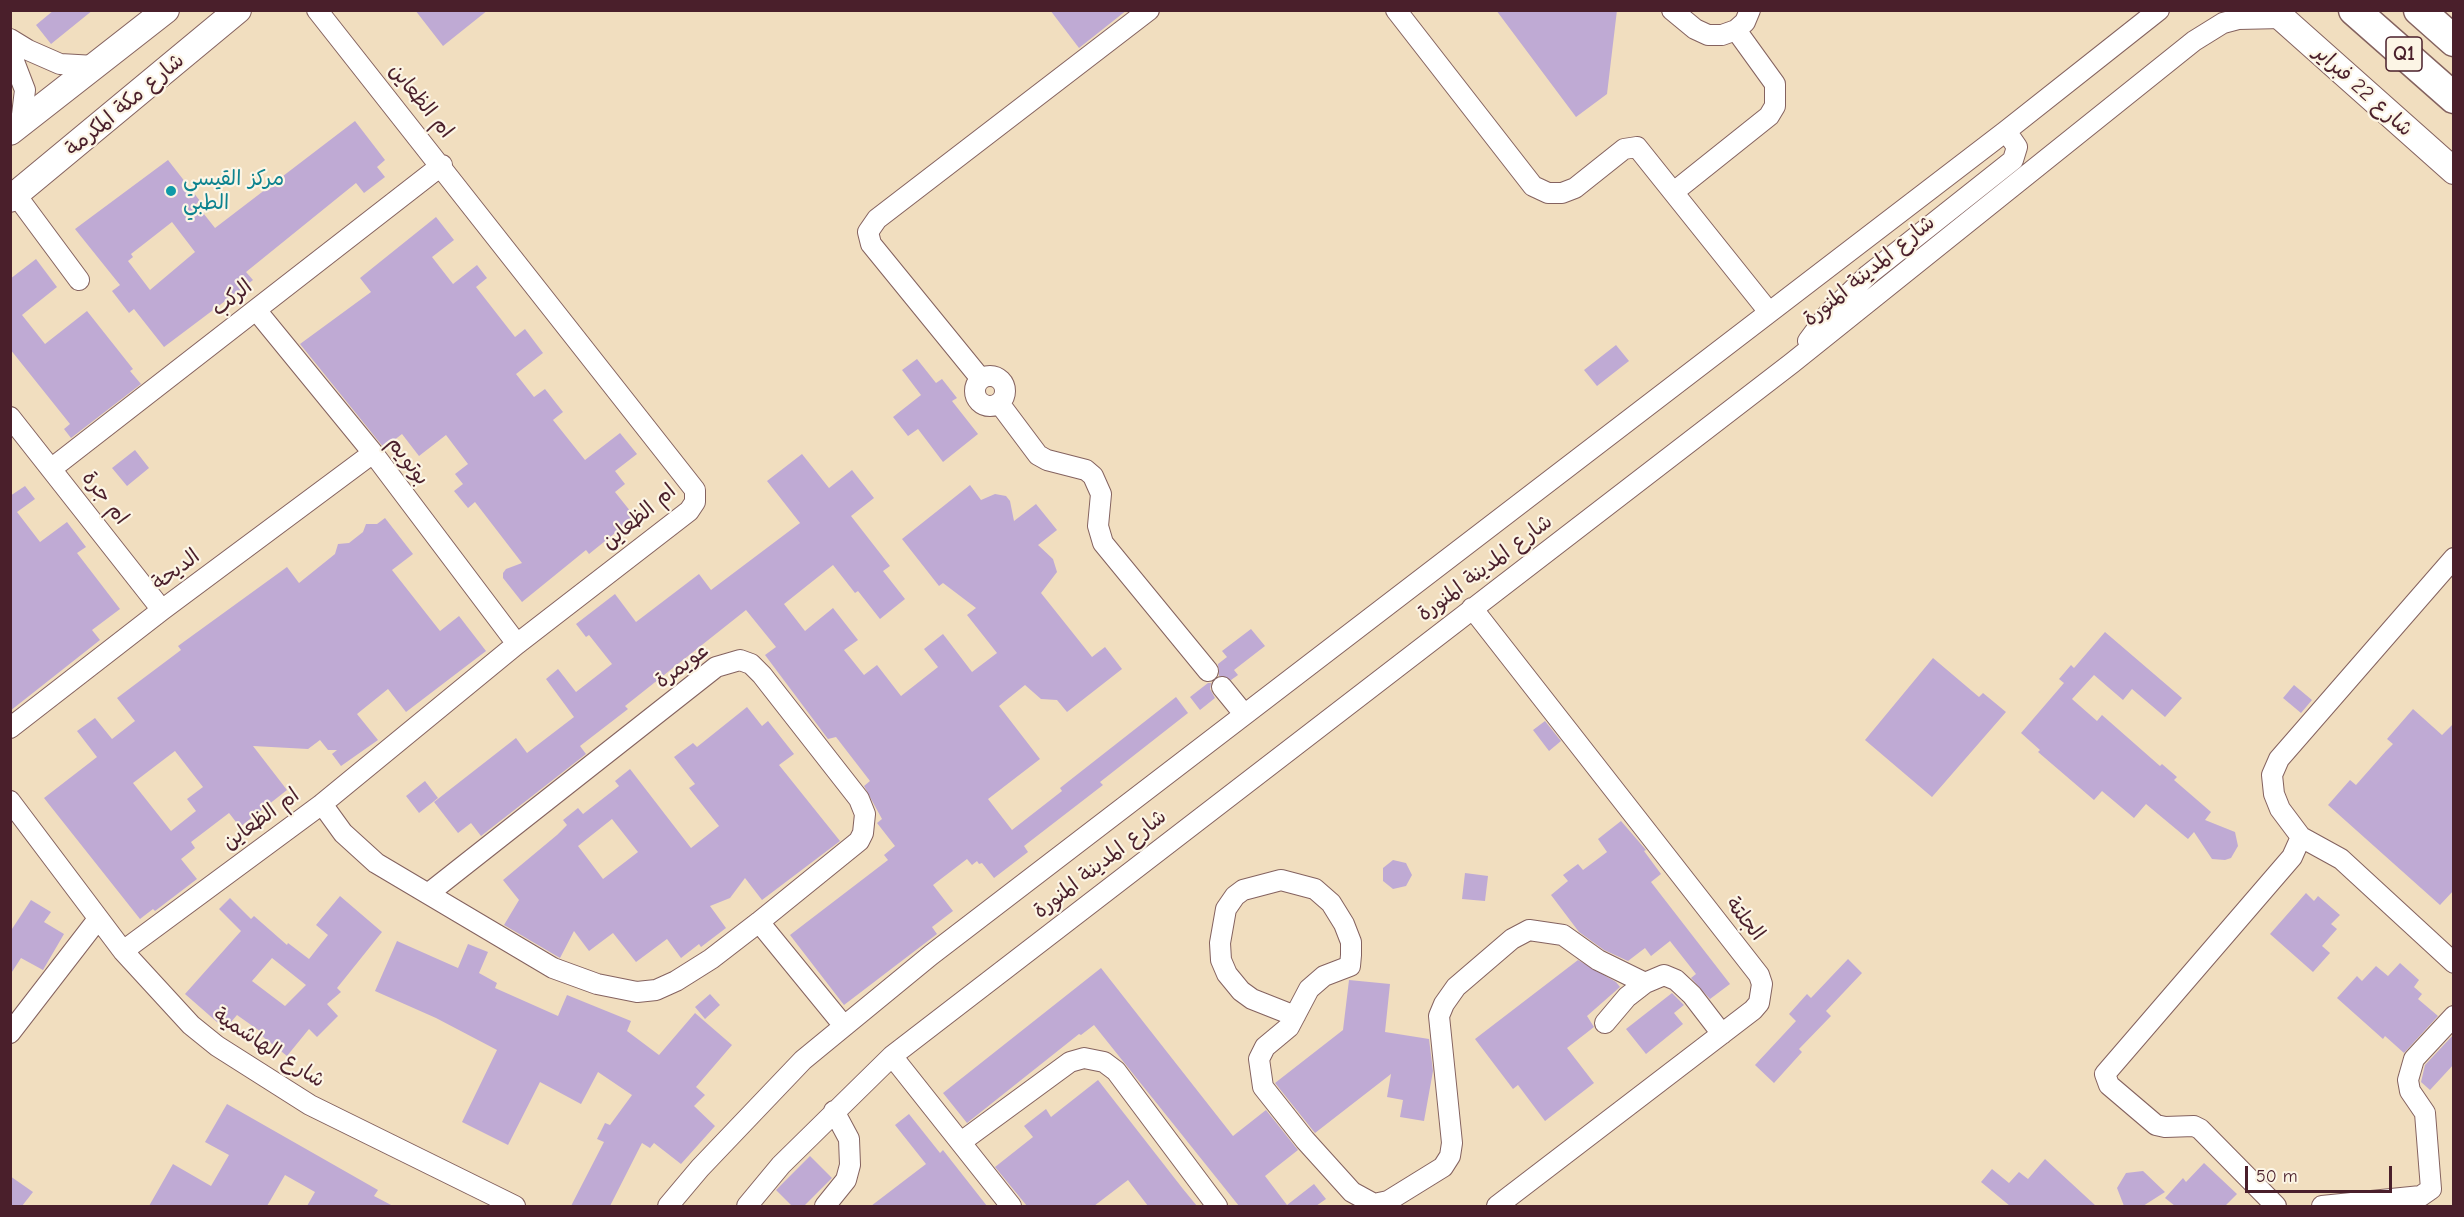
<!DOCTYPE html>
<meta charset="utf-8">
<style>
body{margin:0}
#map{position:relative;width:2464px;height:1217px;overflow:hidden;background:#f1debf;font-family:"Comic Neue",sans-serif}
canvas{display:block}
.frame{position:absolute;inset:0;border:12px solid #4a1f2b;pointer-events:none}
.scale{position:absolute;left:2245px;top:1166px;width:147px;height:27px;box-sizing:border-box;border:3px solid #4a1f2b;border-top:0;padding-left:8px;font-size:18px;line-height:21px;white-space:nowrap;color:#4a1f2b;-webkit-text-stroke:4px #fcf5e5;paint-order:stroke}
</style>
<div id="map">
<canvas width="2464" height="1217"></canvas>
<div class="frame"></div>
<div class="scale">50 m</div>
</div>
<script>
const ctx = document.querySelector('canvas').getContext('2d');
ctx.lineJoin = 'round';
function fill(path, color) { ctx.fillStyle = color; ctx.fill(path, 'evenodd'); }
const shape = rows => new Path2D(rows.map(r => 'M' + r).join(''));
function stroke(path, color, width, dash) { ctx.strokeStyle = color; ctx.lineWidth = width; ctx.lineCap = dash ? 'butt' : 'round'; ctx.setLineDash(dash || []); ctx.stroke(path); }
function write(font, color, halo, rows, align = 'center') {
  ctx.font = font + ' "Comic Neue","Playpen Sans Arabic",sans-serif'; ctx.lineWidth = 4.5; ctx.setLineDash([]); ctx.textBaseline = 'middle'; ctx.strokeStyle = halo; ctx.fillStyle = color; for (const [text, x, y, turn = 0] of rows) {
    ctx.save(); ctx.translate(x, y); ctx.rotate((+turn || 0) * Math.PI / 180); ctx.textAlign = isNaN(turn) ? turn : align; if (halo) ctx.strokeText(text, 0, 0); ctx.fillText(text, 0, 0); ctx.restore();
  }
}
fill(shape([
 [54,10,93,10,51,44,36,25],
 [415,10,488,10,443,46],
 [1050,10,1127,10,1079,48],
 [1496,10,1617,10,1607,94,1576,117],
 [355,121,385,160,377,167,385,177,364,193,356,183,246,272,253,280,164,347,134,309,129,313,112,291,120,285,75,229,168,160,200,201,196,204,215,228],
 [172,222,195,252,150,290,128,261,133,257,131,254],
 [436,217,454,240,432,257,453,284,477,265,487,278,476,287,515,337,525,329,543,353,516,374,534,397,545,389,563,412,553,420,585,460,620,433,637,454,615,471,625,484,615,492,635,517,589,554,586,550,522,602,503,578,503,573,506,569,522,563,475,502,468,508,454,491,463,484,455,474,468,464,446,435,419,456,402,434,384,448,300,344,371,292,360,278],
 [36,259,57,287,22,315,45,344,87,311,133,369,130,371,141,384,71,438,64,429,70,424,10,349,10,279],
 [1616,345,1629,361,1597,386,1584,370],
 [917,359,936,383,942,379,957,398,952,401,978,434,943,462,918,429,908,436,893,417,921,395,902,370],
 [135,450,149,468,127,486,112,468],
 [802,454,829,488,852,470,874,498,851,516,890,566,883,571,905,599,880,619,858,591,855,593,833,565,784,604,805,631,833,608,858,640,844,650,864,675,877,665,901,696,938,667,924,649,943,634,972,672,997,653,967,615,976,608,943,583,939,586,902,539,970,485,981,500,995,494,1006,496,1010,501,1014,521,1036,504,1057,530,1038,545,1053,559,1057,572,1041,593,1092,657,1105,647,1122,669,1067,712,1057,700,1041,699,1025,685,999,706,1040,759,988,799,1012,830,1062,791,1060,788,1176,697,1188,713,1100,782,1103,785,1024,846,1028,852,994,878,982,863,979,864,977,861,972,865,967,859,933,885,953,911,932,927,937,934,844,1005,790,935,888,860,884,855,895,846,877,823,882,819,864,786,870,781,836,737,828,739,765,655,776,647,746,610,625,706,628,709,580,746,586,754,481,836,471,823,458,833,434,802,516,738,527,753,574,717,546,679,558,669,576,692,612,664,589,635,586,637,576,624,615,594,636,622,699,574,711,590,800,523,767,481],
 [25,486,35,499,17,512,40,542,67,522,86,547,77,553,120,609,92,630,100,640,10,711,10,496],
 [385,518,413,554,392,570,440,631,459,616,486,651,406,712,388,689,357,714,378,740,341,766,332,754,337,750,328,750,320,740,308,749,253,746,287,790,240,827,229,813,191,842,195,848,181,859,197,879,155,911,153,909,140,919,44,798,97,757,77,731,95,718,112,739,135,721,117,698,181,650,178,646,287,567,299,583,335,554,338,544,349,543,363,532,366,524,377,524],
 [175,751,203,787,187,799,196,811,171,831,133,783],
 [1251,629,1265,646,1234,670,1238,675,1231,680,1219,676,1218,664,1227,657,1222,651],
 [2105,632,2182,698,2165,717,2132,689,2123,700,2094,675,2072,699,2097,721,2102,715,2160,766,2162,764,2177,777,2174,780,2211,812,2205,820,2235,832,2238,846,2231,858,2225,860,2212,859,2194,832,2188,839,2146,804,2134,818,2102,791,2094,800,2038,752,2040,750,2021,733,2064,683,2059,679,2071,665,2074,668],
 [1933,658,1979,697,1983,693,2006,712,1932,797,1865,740],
 [1208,683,1211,683,1210,689,1215,698,1200,710,1190,697],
 [2294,685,2312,700,2301,713,2283,698],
 [747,707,762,726,768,721,794,754,779,765,840,841,762,900,745,878,730,898,710,906,726,928,701,947,699,944,681,958,667,939,636,962,613,933,589,951,574,931,560,958,504,925,519,900,503,880,557,835,567,825,563,820,578,808,583,814,619,786,615,781,630,769,691,848,719,826,689,788,695,784,674,757,693,743,697,747],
 [612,819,638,852,603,879,578,846],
 [2413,709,2442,735,2454,723,2454,890,2440,905,2328,805,2350,780,2356,785,2386,751,2393,744,2387,739],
 [1545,721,1561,741,1549,751,1533,730],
 [425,781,438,798,419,813,406,796],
 [1621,821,1646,850,1644,851,1661,874,1651,882,1730,984,1710,999,1691,978,1696,974,1670,941,1651,956,1645,948,1628,961,1604,950,1579,932,1551,895,1568,881,1563,875,1578,864,1583,870,1607,852,1598,839],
 [1393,860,1406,863,1412,875,1406,886,1393,889,1383,881,1383,868],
 [1465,873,1488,876,1485,901,1462,899],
 [2306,893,2314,901,2318,896,2340,915,2331,924,2337,929,2322,946,2330,953,2313,972,2270,934],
 [340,896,382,932,337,988,341,992,327,1004,338,1016,317,1037,309,1029,287,1056,262,1036,264,1034,237,1015,225,1029,185,994,241,931,219,909,230,898,251,919,254,916,287,945,288,943,309,959,328,935,316,925],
 [272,958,306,985,285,1006,252,981],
 [31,900,51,912,44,922,64,934,43,970,21,958,10,975,10,932],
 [397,941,458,968,468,944,488,952,479,973,497,983,495,988,558,1016,567,995,631,1021,627,1031,659,1055,695,1013,732,1045,696,1087,705,1095,694,1106,715,1126,681,1164,654,1143,650,1148,642,1143,610,1206,571,1206,604,1142,597,1139,605,1123,610,1125,632,1095,598,1072,581,1104,540,1082,508,1145,462,1122,497,1050,436,1018,375,991],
 [1848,959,1862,973,1826,1011,1831,1016,1799,1049,1802,1052,1774,1083,1755,1065,1796,1021,1789,1014,1807,994,1811,998],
 [1578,960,1616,982,1620,987,1587,1016,1594,1027,1567,1048,1594,1083,1545,1121,1518,1085,1513,1089,1475,1039],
 [2400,963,2419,980,2414,987,2422,994,2418,999,2438,1016,2404,1053,2385,1036,2383,1039,2337,998,2357,976,2362,981,2376,966,2388,976],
 [1101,968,1233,1136,1266,1110,1298,1150,1265,1176,1287,1205,1314,1184,1326,1199,1316,1206,1239,1206,1094,1025,1081,1035,1079,1034,967,1123,943,1093],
 [1349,980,1390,984,1385,1032,1429,1039,1433,1071,1424,1121,1400,1117,1403,1100,1387,1097,1391,1074,1315,1133,1275,1083,1343,1030],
 [1672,993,1684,1005,1674,1013,1683,1024,1646,1054,1626,1029],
 [710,994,720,1005,705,1019,695,1007],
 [2454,1034,2454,1064,2430,1090,2421,1082,2425,1065],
 [1098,1080,1183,1189,1197,1206,1148,1206,1128,1180,1094,1206,1027,1206,995,1167,1033,1137,1024,1126,1046,1109,1051,1117],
 [227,1104,378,1190,374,1196,393,1206,307,1206,315,1192,285,1175,267,1206,149,1206,173,1164,211,1186,229,1155,205,1142],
 [909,1114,940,1153,943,1150,987,1206,871,1206,926,1164,895,1125],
 [810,1156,832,1178,804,1206,792,1206,776,1190],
 [2045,1159,2096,1206,2010,1206,1981,1182,1992,1169,2009,1183,2019,1172,2028,1179],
 [2204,1163,2237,1194,2225,1206,2175,1206,2165,1198,2183,1178,2186,1182],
 [2143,1171,2165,1192,2143,1206,2124,1206,2117,1188,2126,1173],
 [10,1176,33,1192,22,1206,10,1206]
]), '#bfaad4');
const minor = shape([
 [1396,10,1533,186,1548,193,1562,193,1575,188,1624,149,1637,147,1769,312],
 [1672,10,1695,29,1708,35,1722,35,1736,30,1745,22,1750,10],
 [10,39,28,50,60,64,95,66],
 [10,51,25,90,21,123],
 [1675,191,1769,116,1775,106,1775,84,1736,30],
 [16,195,79,280],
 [256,310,373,453,517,644],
 [1808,341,1828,314,1868,275,2013,160,2017,147,2006,131],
 '975 391a15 15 0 1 1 30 0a15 15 0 1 1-30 0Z',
 [981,379,871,244,868,232,877,219,1149,10],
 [999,403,1038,455,1047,460,1086,470,1093,476,1101,494,1098,526,1103,543,1208,671],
 [10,417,162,610],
 [51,469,442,165],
 [2454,558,2279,759,2272,775,2274,794,2280,809,2301,837,2341,859,2454,963],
 [1472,608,1759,975,1762,984,1759,1003,1753,1010,1497,1206],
 [1222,687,1244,714],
 [10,728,162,610,373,453],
 [10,801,123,951,191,1025,217,1046,310,1105,515,1206],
 [322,804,343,833,376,863,553,968,597,984,637,992,656,990,676,981,711,959,759,922,859,841,863,833,865,814,859,799,762,675,751,664,740,660,716,667,429,893],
 [759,922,844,1026],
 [123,951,322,804,517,644,689,511,695,502,695,490,317,10],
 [1295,1016,1252,999,1241,991,1227,974,1221,960,1220,943,1226,909,1235,896,1243,890,1281,880,1315,889,1331,903,1344,924,1351,942,1351,955,1350,966,1324,976,1309,989,1289,1027,1265,1047,1259,1059,1263,1087,1305,1140,1352,1192,1374,1204,1388,1201,1443,1167,1450,1156,1452,1143,1439,1016,1444,1004,1456,987,1512,939,1529,930,1563,935,1598,960,1645,983],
 [1605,1023,1627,997,1645,983,1664,975,1676,980,1692,995,1722,1034],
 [10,1033,98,919],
 [892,1056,1011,1206],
 [961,1142,1070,1062,1084,1058,1104,1062,1116,1071,1217,1206],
 [668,1206,700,1168,803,1060,931,955,2006,131,2159,10],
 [747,1206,781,1165,892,1056,1792,363,2194,41,2223,23,2238,19,2282,18],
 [825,1206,846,1180,850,1165,849,1139,834,1111],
 [2276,1206,2200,1129,2194,1126,2165,1127,2156,1125,2109,1085,2105,1074,2292,857,2301,837],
 [2322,1206,2421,1196,2431,1189,2425,1113,2410,1091,2408,1080,2414,1059,2454,1016]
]);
const major = shape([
 [2273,10,2454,171],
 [10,132,166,10],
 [10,199,238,10]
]);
const highway = shape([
 [2354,10,2454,98],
 [2419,10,2454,41]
]);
stroke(minor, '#84625f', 22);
stroke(major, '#84625f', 28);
stroke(highway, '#84625f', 33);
stroke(minor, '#fff', 20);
stroke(major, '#fff', 26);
stroke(highway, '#fff', 30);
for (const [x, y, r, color] of [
 [171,191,6,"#0f9aa8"]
]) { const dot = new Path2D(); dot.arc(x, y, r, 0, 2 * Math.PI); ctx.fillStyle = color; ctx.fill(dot); stroke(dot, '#fcf5e5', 2); }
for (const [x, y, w] of [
 [2404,54,36]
]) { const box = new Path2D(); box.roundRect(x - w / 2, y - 17, w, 34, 4.5); ctx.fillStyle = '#fcf5e5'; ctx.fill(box); stroke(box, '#4a1f2b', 1.5); }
write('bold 20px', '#4a1f2b', null, [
 ["Q1",2404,54]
]);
write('21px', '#4a1f2b', '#fcf5e5', [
 ["شارع 22 فبراير",2363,91,42],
 ["ام الظعاين",421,101,51],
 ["شارع مكة المكرمة",125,105,-40],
 ["شارع المدينة المنورة",1869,271,-39],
 ["الركب",232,298,-38],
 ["بوتويم",408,461,53],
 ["ام جرة",105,498,52],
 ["ام الظعاين",639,517,-40],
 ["شارع المدينة المنورة",1485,568,-37],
 ["الديحة",176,570,-37],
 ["عويمرة",682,666,-36],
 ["ام الظعاين",261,819,-36],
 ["شارع المدينة المنورة",1100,864,-38],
 ["الجلتة",1745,919,52],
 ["شارع الهاشمية",269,1048,33]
]);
write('21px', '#0d838f', '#fcf5e5', [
 ["مركز القيسي",183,179],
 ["الطبي",183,203]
], 'left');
</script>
